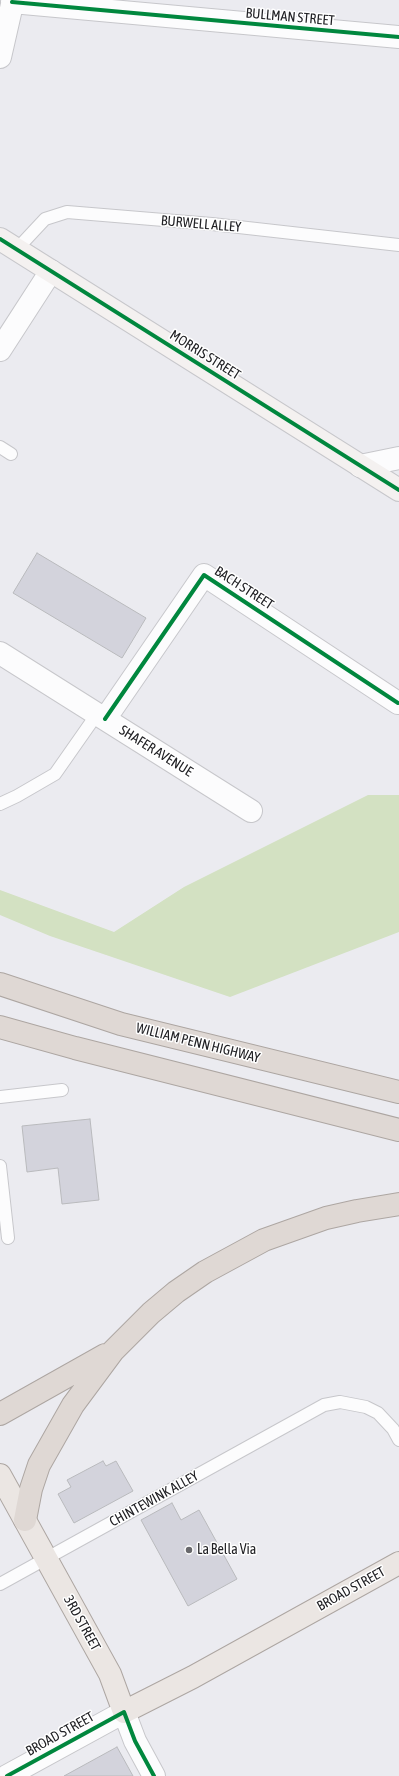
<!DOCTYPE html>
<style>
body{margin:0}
canvas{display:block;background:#ebebf0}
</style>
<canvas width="399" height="1776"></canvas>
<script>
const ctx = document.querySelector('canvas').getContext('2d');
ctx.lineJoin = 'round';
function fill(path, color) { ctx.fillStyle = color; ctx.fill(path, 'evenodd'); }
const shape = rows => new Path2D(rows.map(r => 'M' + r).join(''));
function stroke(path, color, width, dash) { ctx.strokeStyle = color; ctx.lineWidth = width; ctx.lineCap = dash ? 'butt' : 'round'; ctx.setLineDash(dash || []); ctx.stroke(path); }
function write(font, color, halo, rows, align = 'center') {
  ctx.font = font + ' "Asap Condensed",sans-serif'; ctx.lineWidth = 3; ctx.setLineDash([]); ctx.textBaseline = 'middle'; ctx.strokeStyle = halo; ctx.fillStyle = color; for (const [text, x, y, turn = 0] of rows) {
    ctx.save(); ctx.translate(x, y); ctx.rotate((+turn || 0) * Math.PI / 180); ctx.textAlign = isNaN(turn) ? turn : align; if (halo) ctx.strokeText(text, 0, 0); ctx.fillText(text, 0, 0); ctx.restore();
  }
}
fill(shape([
 [368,795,399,795,399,932,230,997,50,936,0,915,0,890,114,932,184,887]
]), '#d3e1c2');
const building = shape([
 [37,553,146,618,122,658,13,593,37,553],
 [90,1119,99,1200,62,1204,58,1168,27,1172,22,1126,90,1119],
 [103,1461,106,1466,116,1461,133,1491,74,1523,58,1494,71,1487,67,1480,103,1461],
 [172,1503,181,1520,199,1510,237,1579,188,1606,141,1520,172,1503],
 [117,1747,133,1776,64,1776,117,1747]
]);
fill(building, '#d3d3dc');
stroke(building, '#b9babd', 1);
const lane = shape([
 [17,249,45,219,67,212,212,224,399,245],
 [0,447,11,454],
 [0,804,17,796,55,774,97,714],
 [0,1097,62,1090],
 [0,1166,8,1238],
 [0,1584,324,1405,340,1402,366,1407,378,1413,393,1429,399,1440]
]);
const street = shape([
 [12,2,399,37],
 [0,57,13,0],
 [0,350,51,271],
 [360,466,399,458],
 [0,653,251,811],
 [105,719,204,575,398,703],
 [7,1776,124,1712,135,1741,154,1776]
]);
const secondary = shape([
 [0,239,399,490]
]);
const primary = shape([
 [0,1475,110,1674,124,1712,193,1677,399,1563]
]);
const highway = shape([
 [0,984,121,1024,399,1092],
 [0,1027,75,1048,399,1130],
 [0,1414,105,1355],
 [25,1520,31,1489,39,1465,73,1405,113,1351,151,1313,176,1292,205,1272,264,1240,326,1218,357,1211,399,1204]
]);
stroke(lane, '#c7c7cb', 14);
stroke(street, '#c7c7cb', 24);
stroke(secondary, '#c7c7cb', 24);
stroke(primary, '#ada6a2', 24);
stroke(highway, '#ada6a2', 24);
stroke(lane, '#fcfcfd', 12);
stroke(street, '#fcfcfd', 22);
stroke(secondary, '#f4f1f0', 22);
stroke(primary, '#ebe6e3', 22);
stroke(highway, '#dfd8d4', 22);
stroke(shape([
 [12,2,399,37],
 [0,239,399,490],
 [105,719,204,575,398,703],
 [7,1776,124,1712,135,1741,154,1776]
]), '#00873e', 4);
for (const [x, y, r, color] of [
 [189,1550,4,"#68686c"]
]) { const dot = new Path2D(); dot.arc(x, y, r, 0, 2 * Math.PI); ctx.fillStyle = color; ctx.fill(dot); stroke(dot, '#fff', 1.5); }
write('14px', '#212125', '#fff', [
 ["BULLMAN STREET",290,17,5],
 ["BURWELL ALLEY",201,224,5],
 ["MORRIS STREET",205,355,32],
 ["BACH STREET",244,588,33],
 ["SHAFER AVENUE",156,751,32],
 ["WILLIAM PENN HIGHWAY",198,1043,14],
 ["CHINTEWINK ALLEY",154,1499,-29],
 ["BROAD STREET",351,1589,-29],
 ["3RD STREET",82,1623,61],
 ["BROAD STREET",60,1734,-29]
]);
write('14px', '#212125', '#fff', [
 ["La Bella Via",197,1550]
], 'left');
</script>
